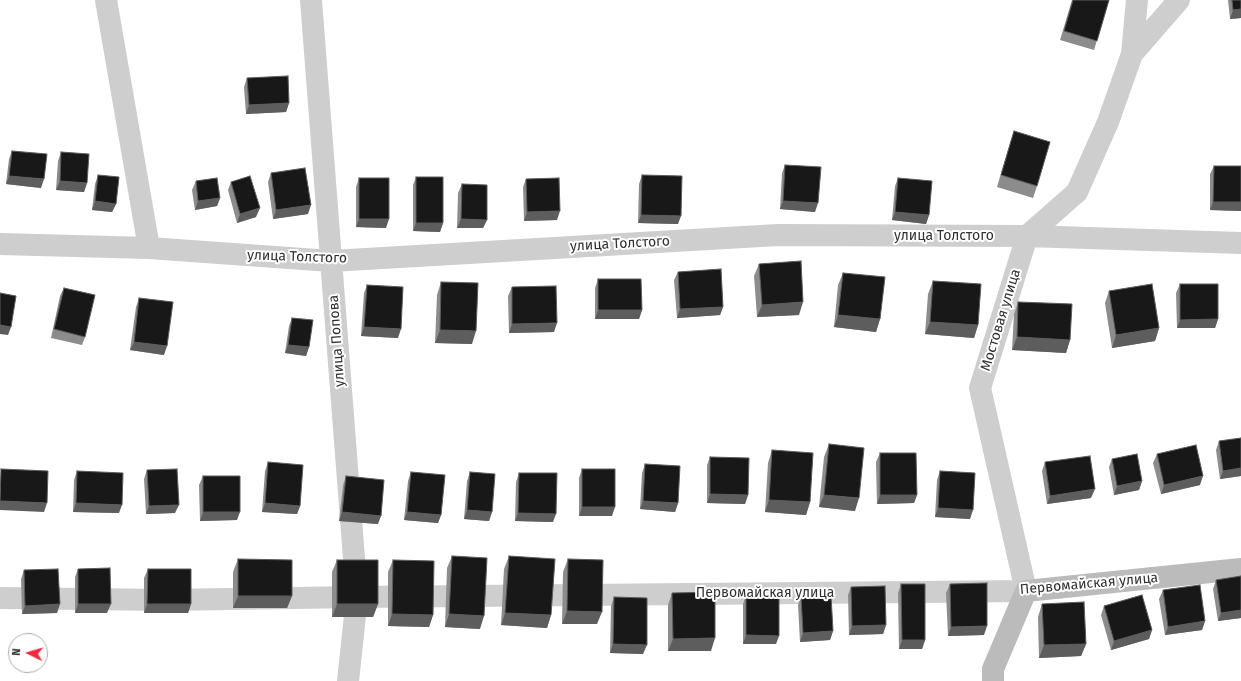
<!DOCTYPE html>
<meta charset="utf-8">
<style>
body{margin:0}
#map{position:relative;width:1241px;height:681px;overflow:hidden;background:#fff;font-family:"Fira Sans",sans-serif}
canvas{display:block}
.north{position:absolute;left:8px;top:633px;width:40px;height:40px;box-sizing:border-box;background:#fff;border:1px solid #adadad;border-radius:50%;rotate:275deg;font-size:11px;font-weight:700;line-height:16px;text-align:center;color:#313131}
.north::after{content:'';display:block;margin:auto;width:14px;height:18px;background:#f3273e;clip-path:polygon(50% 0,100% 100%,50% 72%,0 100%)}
</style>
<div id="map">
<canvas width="1241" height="681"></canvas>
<div class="north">N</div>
</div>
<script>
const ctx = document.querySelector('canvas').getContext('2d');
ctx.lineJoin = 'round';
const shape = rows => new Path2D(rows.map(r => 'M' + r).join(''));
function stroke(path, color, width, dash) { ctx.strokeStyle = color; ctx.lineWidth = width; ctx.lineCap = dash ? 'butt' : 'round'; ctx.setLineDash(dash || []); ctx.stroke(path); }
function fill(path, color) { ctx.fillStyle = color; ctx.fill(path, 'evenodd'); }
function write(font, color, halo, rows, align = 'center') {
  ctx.font = font + ' "Fira Sans",sans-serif'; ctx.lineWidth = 4; ctx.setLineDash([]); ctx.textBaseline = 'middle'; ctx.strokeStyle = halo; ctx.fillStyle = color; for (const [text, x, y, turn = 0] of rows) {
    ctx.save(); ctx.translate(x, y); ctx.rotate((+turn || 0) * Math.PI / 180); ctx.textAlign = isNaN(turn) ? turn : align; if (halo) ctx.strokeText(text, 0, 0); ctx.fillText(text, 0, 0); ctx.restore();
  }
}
stroke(shape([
 [106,0,149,248],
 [311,0,357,597,348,681],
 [1132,54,1137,0],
 [0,244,149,248,331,261,778,235,1027,236,1241,243],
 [0,598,166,600,357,597,1026,591,980,388,1027,236,1077,192,1108,122,1132,54,1179,0]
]), '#cecece', 22);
stroke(shape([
 [993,681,993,669,1026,591,1241,569]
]), '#bbb', 22);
fill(shape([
 [1072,0,1109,0,1094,50,1060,40],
 [1228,0,1241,0,1241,18,1230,19],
 [247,78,289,103,286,112,246,114,244,87],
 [1014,131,1037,186,1033,198,997,187,1010,143],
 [12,151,41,188,6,184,9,159],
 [61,152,87,183,84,192,56,190,58,161],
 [785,165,815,212,780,209,782,173],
 [1214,166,1241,166,1241,211,1210,210,1210,174],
 [271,173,308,214,273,219,268,182],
 [98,175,116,204,112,212,92,210,95,184],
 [642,175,678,224,638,223,639,184],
 [416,177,443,223,440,232,413,231,413,185],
 [359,178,386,228,356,227,356,187],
 [898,178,929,215,926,224,892,220,895,186],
 [526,179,557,220,524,221,523,187],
 [196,181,220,198,217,206,195,210,192,190],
 [231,182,256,217,237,223,228,190],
 [462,184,487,220,483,228,457,228,458,193],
 [759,264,799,315,757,317,754,276],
 [678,272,723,307,720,315,677,318,674,280],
 [843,273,880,319,876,332,834,327,838,285],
 [598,279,642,310,639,319,595,319,595,288],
 [933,281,978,325,974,338,925,334,928,294],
 [441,282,472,344,435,343,437,295],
 [1180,284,1218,319,1215,328,1177,328,1176,293],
 [367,285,398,338,361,336,364,293],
 [512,287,554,332,509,333,508,296],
 [64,288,85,337,82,345,51,338,60,296],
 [1109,291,1159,328,1155,341,1112,348,1105,303],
 [139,298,164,355,130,350,136,307],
 [1018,302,1070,340,1066,353,1012,350,1014,314],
 [292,318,309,347,306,356,285,353,289,326],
 [1241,438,1241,476,1220,479,1216,450,1219,441],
 [829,444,855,511,819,507,824,457],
 [772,450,810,502,806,515,765,512,768,463],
 [880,453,917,495,914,503,877,504,876,462],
 [1157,454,1200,485,1161,494,1153,463],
 [710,457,748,495,745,504,707,503,707,465],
 [1112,459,1142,481,1139,490,1114,495,1109,467],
 [268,462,300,506,297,514,262,512,265,471],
 [1045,462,1091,498,1047,504,1042,471],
 [645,464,678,503,675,512,640,509,642,473],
 [582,469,612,516,579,516,579,478],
 [147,470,175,513,146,514,144,479],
 [77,471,119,513,73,512,74,480],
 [940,471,970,519,935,517,937,480],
 [411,472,441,515,438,523,404,520,408,481],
 [470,472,492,512,489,521,464,519,467,481],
 [519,473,553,522,515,521,516,482],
 [203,476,237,520,200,521,199,485],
 [346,476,378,524,339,521,343,485],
 [452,556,480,629,445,627,447,568],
 [509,556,551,615,547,628,501,625,504,569],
 [238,559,292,596,287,608,233,608,233,572],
 [568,559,597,624,562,624,563,572],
 [337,560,378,604,373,617,332,617,332,572],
 [393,560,433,615,429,627,388,626,388,572],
 [78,569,107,613,75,613,75,577],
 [148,569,191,604,188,613,144,613,144,578],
 [24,570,57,613,22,614,21,579],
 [1241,576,1241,618,1218,621,1213,589,1216,580],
 [901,584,925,640,922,649,899,649,898,593],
 [950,584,984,635,948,636,946,593],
 [851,587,886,625,883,634,849,635,848,595],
 [1163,590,1205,621,1202,630,1165,635,1159,599],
 [672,593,711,651,668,651,668,605],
 [746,595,776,644,743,644,743,604],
 [614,597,643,654,610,653,611,606],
 [801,597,833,631,830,640,800,642,798,605],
 [1042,604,1086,644,1081,656,1039,658,1038,617],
 [1104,606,1152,630,1149,639,1111,650,1101,615]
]), '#8c8c8c');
fill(shape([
 [1241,9,1241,18,1230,19,1233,10],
 [289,103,286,112,246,114,249,105],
 [9,176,44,179,41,188,6,184],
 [60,181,87,183,84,192,56,190],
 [220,198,217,206,195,210,198,201],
 [95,201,116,204,112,212,92,210],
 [783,201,818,203,815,212,780,209],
 [1213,202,1241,202,1241,211,1210,210],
 [311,205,308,214,273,219,276,210],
 [260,208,256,217,237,223,240,214],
 [560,211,557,220,524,221,527,212],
 [895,212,929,215,926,224,892,220],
 [641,215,681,216,678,224,638,223],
 [359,219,389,219,386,228,356,227],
 [461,219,487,220,483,228,457,228],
 [416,223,443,223,440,232,413,231],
 [803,302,799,315,757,317,762,305],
 [723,307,720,315,677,318,680,309],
 [598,310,642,310,639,319,595,319],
 [838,315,880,319,876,332,834,327],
 [1218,319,1215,328,1177,328,1180,320],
 [930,322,978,325,974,338,925,334],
 [557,323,554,332,509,333,512,324],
 [0,325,11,327,8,335,0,334],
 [364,327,401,329,398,338,361,336],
 [1159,328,1155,341,1112,348,1116,335],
 [440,330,476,331,472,344,435,343],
 [1017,337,1070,340,1066,353,1012,350],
 [134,342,167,346,164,355,130,350],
 [288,345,309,347,306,356,285,353],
 [1241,468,1241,476,1220,479,1223,471],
 [1203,476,1200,485,1161,494,1164,485],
 [1142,481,1139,490,1114,495,1117,486],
 [1095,489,1091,498,1047,504,1050,496],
 [710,494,748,495,745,504,707,503],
 [824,495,859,498,855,511,819,507],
 [880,495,917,495,914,503,877,504],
 [769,500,810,502,806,515,765,512],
 [0,501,47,503,44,512,0,510],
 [643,501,678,503,675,512,640,509],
 [76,503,122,505,119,513,73,512],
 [265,503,300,506,297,514,262,512],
 [179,505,175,513,146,514,149,506],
 [582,507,615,507,612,516,579,516],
 [938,508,973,510,970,519,935,517],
 [467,510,492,512,489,521,464,519],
 [203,512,240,512,237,520,200,521],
 [342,512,381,516,378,524,339,521],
 [407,512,441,515,438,523,404,520],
 [518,513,556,514,553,522,515,521],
 [238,596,292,596,287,608,233,608],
 [60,604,57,613,22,614,25,606],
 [78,604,111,604,107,613,75,613],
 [147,604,191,604,188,613,144,613],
 [337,604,378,604,373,617,332,617],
 [1241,610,1241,618,1218,621,1221,613],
 [567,611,602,612,597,624,562,624],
 [505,613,551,615,547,628,501,625],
 [392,614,433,615,429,627,388,626],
 [449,614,484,616,480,629,445,627],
 [1205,621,1202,630,1165,635,1168,627],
 [886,625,883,634,849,635,852,626],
 [987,626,984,635,948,636,951,627],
 [1152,630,1149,639,1111,650,1114,641],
 [833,631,830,640,800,642,803,633],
 [746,635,779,636,776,644,743,644],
 [715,638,711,651,668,651,673,639],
 [902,640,925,640,922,649,899,649],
 [613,644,647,645,643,654,610,653],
 [1086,644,1081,656,1039,658,1044,645]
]), '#5d5d5d');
const building = shape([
 [1073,0,1109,0,1097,41,1064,31,1073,0],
 [1232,0,1241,0,1241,9,1233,10,1232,0],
 [288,76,289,103,249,105,247,78,288,76],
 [1014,131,1050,142,1037,186,1001,175,1014,131],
 [12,151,47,154,44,179,9,176,12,151],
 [61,152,89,154,87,183,60,181,61,152],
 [785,165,821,167,818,203,783,201,785,165],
 [1214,166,1241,166,1241,202,1213,202,1214,166],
 [305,168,311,205,276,210,271,173,305,168],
 [98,175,119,177,116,204,95,201,98,175],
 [642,175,682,176,681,216,641,215,642,175],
 [250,176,260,208,240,214,231,182,250,176],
 [416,177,443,177,443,223,416,223,416,177],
 [217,178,220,198,198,201,196,181,217,178],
 [359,178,389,178,389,219,359,219,359,178],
 [559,178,560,211,527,212,526,179,559,178],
 [898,178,932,181,929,215,895,212,898,178],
 [462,184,487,185,487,220,461,219,462,184],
 [801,261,803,302,762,305,759,264,801,261],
 [721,269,723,307,680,309,678,272,721,269],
 [843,273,885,277,880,319,838,315,843,273],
 [598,279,641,279,642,310,598,310,598,279],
 [933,281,981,284,978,325,930,322,933,281],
 [441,282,478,283,476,331,440,330,441,282],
 [1152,284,1159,328,1116,335,1109,291,1152,284],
 [1180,284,1218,284,1218,319,1180,320,1180,284],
 [367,285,403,287,401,329,364,327,367,285],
 [556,286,557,323,512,324,512,287,556,286],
 [64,288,95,295,85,337,54,329,64,288],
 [0,293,16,296,11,327,0,325,0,293],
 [139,298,173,302,167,346,134,342,139,298],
 [1018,302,1072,304,1070,340,1017,337,1018,302],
 [292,318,313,320,309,347,288,345,292,318],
 [1241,438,1241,468,1223,471,1219,441,1241,438],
 [829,444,864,448,859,498,824,495,829,444],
 [1196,445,1203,476,1164,485,1157,454,1196,445],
 [772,450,813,453,810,502,769,500,772,450],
 [880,453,916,453,917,495,880,495,880,453],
 [1137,454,1142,481,1117,486,1112,459,1137,454],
 [1090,456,1095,489,1050,496,1045,462,1090,456],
 [710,457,749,458,748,495,710,494,710,457],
 [268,462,303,465,300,506,265,503,268,462],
 [645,464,680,466,678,503,643,501,645,464],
 [1,469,48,471,47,503,0,501,1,469],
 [177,469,179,505,149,506,147,470,177,469],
 [582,469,615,469,615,507,582,507,582,469],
 [77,471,123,473,122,505,76,503,77,471],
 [940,471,975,473,973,510,938,508,940,471],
 [411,472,445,475,441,515,407,512,411,472],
 [470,472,495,474,492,512,467,510,470,472],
 [519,473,557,473,556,514,518,513,519,473],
 [203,476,240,476,240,512,203,512,203,476],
 [346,476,384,480,381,516,342,512,346,476],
 [452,556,487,558,484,616,449,614,452,556],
 [509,556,555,559,551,615,505,613,509,556],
 [238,559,292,560,292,596,238,596,238,559],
 [568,559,603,560,602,612,567,611,568,559],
 [337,560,378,560,378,604,337,604,337,560],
 [393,560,434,561,433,615,392,614,393,560],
 [110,568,111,604,78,604,78,569,110,568],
 [58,569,60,604,25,606,24,570,58,569],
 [148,569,191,569,191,604,147,604,148,569],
 [1241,576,1241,610,1221,613,1216,580,1241,576],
 [987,583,987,626,951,627,950,584,987,583],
 [901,584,925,584,925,640,902,640,901,584],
 [1200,585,1205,621,1168,627,1163,590,1200,585],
 [885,586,886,625,852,626,851,587,885,586],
 [715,592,715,638,673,639,672,593,715,592],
 [746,595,779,595,779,636,746,635,746,595],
 [831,595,833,631,803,633,801,597,831,595],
 [1142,595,1152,630,1114,641,1104,606,1142,595],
 [614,597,647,598,647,645,613,644,614,597],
 [1084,602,1086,644,1044,645,1042,604,1084,602]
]);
fill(building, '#181818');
stroke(building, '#5d5d5d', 1);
write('14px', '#313131', '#fff', [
 ["улица Толстого",944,236],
 ["улица Толстого",620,244,-3],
 ["улица Толстого",297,257,2],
 ["Мостовая улица",1001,320,-73],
 ["улица Попова",337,341,-94],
 ["Первомайская улица",1089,584,-5],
 ["Первомайская улица",765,593]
]);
</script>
